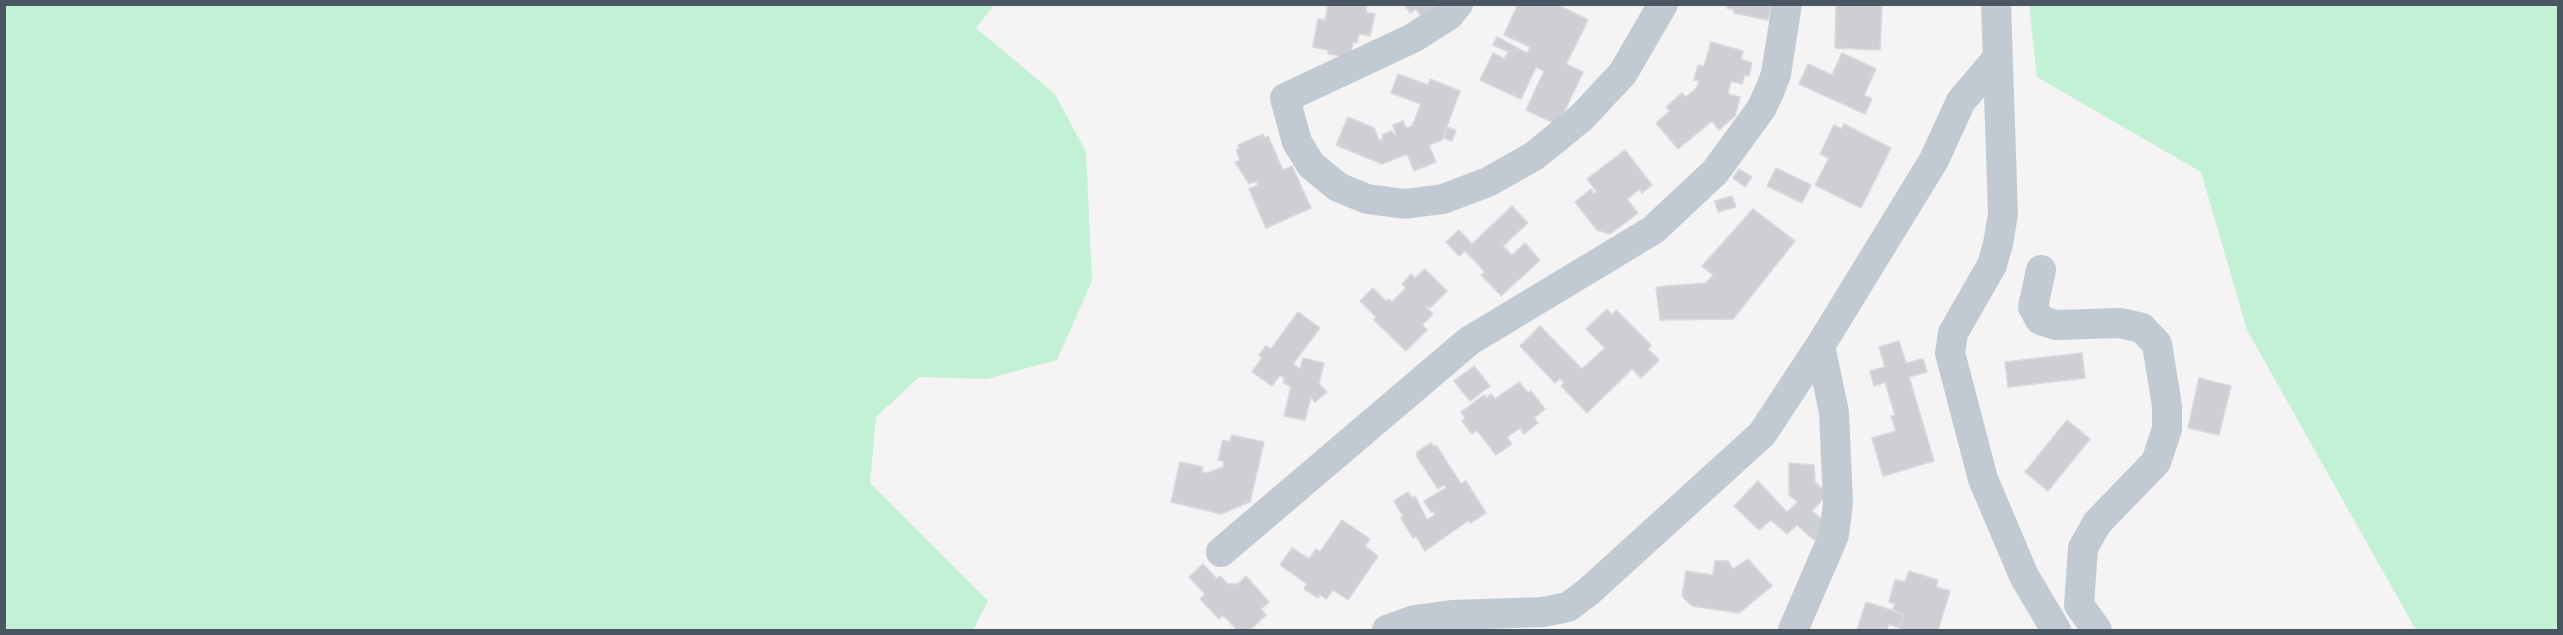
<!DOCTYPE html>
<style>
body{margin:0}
#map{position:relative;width:2563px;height:635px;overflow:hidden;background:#f5f3f3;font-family:Roboto,sans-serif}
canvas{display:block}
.frame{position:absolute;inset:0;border:6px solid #4a5661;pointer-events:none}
</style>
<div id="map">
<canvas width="2563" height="635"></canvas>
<div class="frame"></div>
</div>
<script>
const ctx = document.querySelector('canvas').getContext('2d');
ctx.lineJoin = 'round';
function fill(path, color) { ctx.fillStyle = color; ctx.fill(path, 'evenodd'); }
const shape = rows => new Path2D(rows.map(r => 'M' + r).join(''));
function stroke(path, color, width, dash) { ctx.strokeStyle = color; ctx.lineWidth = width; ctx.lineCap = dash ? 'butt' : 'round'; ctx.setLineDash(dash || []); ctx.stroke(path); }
fill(shape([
 [4,5,994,5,976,28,1055,94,1086,152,1092,281,1057,360,987,379,919,377,876,417,870,483,988,601,973,630,5,630],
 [2029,5,2558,5,2558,630,2416,630,2247,330,2201,172,2037,77]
]), '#c3f1d5');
const building = shape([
 [1367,4,1366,12,1375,14,1370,36,1359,34,1357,43,1353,42,1350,57,1328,54,1328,50,1313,47,1318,19,1325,20,1328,6,1321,5,1367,4],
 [1404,4,1432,4,1437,12,1424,21,1416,9,1410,13,1404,4],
 [1518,4,1556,4,1588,20,1566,64,1583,72,1558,125,1526,110,1544,71,1536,67,1521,99,1480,80,1493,53,1504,59,1509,50,1506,51,1493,45,1497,37,1527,53,1530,47,1504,35,1518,4],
 [1728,4,1775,4,1774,7,1771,6,1768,20,1734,13,1734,10,1727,8,1728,4],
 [1836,4,1882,4,1880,50,1835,48,1836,4],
 [1711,42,1743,51,1741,59,1752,63,1749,76,1745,75,1742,84,1731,81,1728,94,1740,97,1735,116,1719,130,1712,121,1678,149,1656,123,1670,111,1666,107,1682,93,1686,97,1697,88,1699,81,1694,80,1698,65,1704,66,1711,42],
 [1842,53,1876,69,1864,95,1872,99,1865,114,1799,84,1808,64,1832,75,1842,53],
 [1398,74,1428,85,1430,79,1460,91,1442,140,1429,145,1436,162,1414,171,1407,154,1382,164,1336,145,1348,117,1374,128,1379,140,1383,139,1382,135,1392,131,1394,135,1396,134,1393,125,1403,121,1406,128,1412,126,1421,104,1391,93,1398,74],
 [1844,124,1891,148,1861,208,1815,185,1829,158,1820,154,1834,125,1842,129,1844,124],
 [1447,127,1456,130,1452,141,1444,138,1447,127],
 [1263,134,1265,138,1268,136,1283,170,1292,166,1311,208,1266,228,1249,189,1258,185,1256,181,1249,184,1235,162,1240,160,1236,150,1239,149,1238,145,1263,134],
 [1625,150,1652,185,1642,193,1640,189,1627,199,1638,213,1610,234,1597,230,1575,202,1591,189,1594,194,1597,192,1587,179,1625,150],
 [1776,168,1811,185,1802,203,1767,186,1776,168],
 [1739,169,1752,177,1745,187,1733,178,1739,169],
 [1732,196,1736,207,1718,212,1715,201,1732,196],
 [1512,206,1528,223,1503,246,1512,255,1525,243,1540,260,1501,296,1481,275,1485,272,1465,251,1459,256,1446,242,1459,230,1472,244,1512,206],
 [1753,209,1795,241,1733,319,1660,320,1656,287,1706,283,1713,275,1702,266,1753,209],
 [1425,269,1447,291,1430,308,1427,306,1426,307,1433,314,1422,325,1427,330,1406,351,1374,320,1376,317,1360,301,1373,288,1386,301,1389,299,1392,302,1406,288,1402,284,1411,274,1415,278,1425,269],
 [1607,309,1612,315,1616,310,1651,345,1648,349,1659,360,1641,378,1632,369,1587,413,1561,386,1564,383,1560,378,1555,383,1520,346,1540,326,1582,369,1605,348,1586,329,1607,309],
 [1298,312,1320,328,1293,364,1300,369,1303,358,1324,363,1319,384,1327,392,1315,402,1311,397,1305,420,1284,416,1291,387,1283,382,1285,379,1280,375,1272,386,1252,372,1262,358,1259,355,1266,346,1271,349,1298,312],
 [1899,341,1906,363,1923,359,1927,372,1909,377,1934,461,1883,476,1872,438,1896,431,1891,416,1895,415,1885,382,1874,386,1870,371,1885,367,1879,347,1899,341],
 [2082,353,2085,378,2008,387,2005,362,2082,353],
 [1474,366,1490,386,1470,401,1454,381,1474,366],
 [2199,378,2231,386,2219,435,2188,428,2199,378],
 [1519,382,1528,393,1531,391,1545,409,1534,418,1538,423,1524,434,1520,428,1507,437,1512,444,1496,455,1477,430,1472,434,1462,421,1465,418,1461,412,1484,395,1486,398,1491,394,1495,399,1519,382],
 [2067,420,2090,439,2048,491,2025,472,2067,420],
 [1232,435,1264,442,1250,502,1221,514,1171,502,1180,462,1203,467,1202,472,1207,473,1223,467,1224,461,1218,460,1223,440,1230,442,1232,435],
 [1431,443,1434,447,1436,445,1461,484,1466,481,1486,513,1470,523,1469,520,1425,551,1416,536,1413,538,1401,518,1403,516,1394,501,1408,492,1412,498,1415,496,1427,520,1435,515,1433,511,1431,512,1424,501,1446,488,1444,485,1438,489,1417,457,1417,452,1431,443],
 [1789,463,1814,465,1815,482,1828,494,1812,511,1830,526,1814,540,1797,525,1787,534,1771,520,1759,530,1734,506,1758,481,1787,512,1798,502,1789,495,1789,463],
 [1342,520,1370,539,1365,546,1378,556,1348,600,1333,590,1326,599,1320,595,1318,598,1304,589,1307,584,1280,565,1292,548,1309,559,1316,549,1320,552,1342,520],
 [1748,559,1772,586,1739,613,1692,606,1682,596,1686,571,1713,575,1715,561,1728,561,1733,569,1748,559],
 [1203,564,1217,579,1220,576,1228,584,1238,584,1246,576,1269,602,1261,609,1266,615,1250,630,1237,630,1223,615,1219,619,1200,599,1205,594,1189,577,1203,564],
 [1909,571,1938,580,1936,587,1950,591,1938,630,1899,630,1904,614,1892,611,1895,604,1889,602,1895,580,1905,582,1909,571],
 [1866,602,1904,614,1900,628,1889,624,1887,630,1857,630,1866,602]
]);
fill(building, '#cdcfd5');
stroke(building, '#d7d9de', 1.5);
stroke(shape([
 [1458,4,1449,15,1413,38,1285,98,1297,142,1311,165,1338,187,1367,199,1405,204,1443,199,1488,182,1534,156,1582,117,1623,73,1663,4],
 [1996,4,2003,214,1998,244,1992,265,1953,333,1950,353,1983,479,2024,576,2056,630],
 [2041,270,2033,307,2040,320,2056,325,2120,323,2142,328,2157,344,2167,406,2167,429,2156,462,2097,523,2083,548,2079,605,2097,630],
 [1221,552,1469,341,1653,230,1715,172,1761,109,1770,90,1776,74,1787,4],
 [1387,630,1415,620,1452,615,1543,612,1568,607,1588,592,1762,434,1820,346,1934,160,1961,101,1996,60],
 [1793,630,1834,535,1838,503,1834,412,1820,346]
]), '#c1cad2', 30);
</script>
